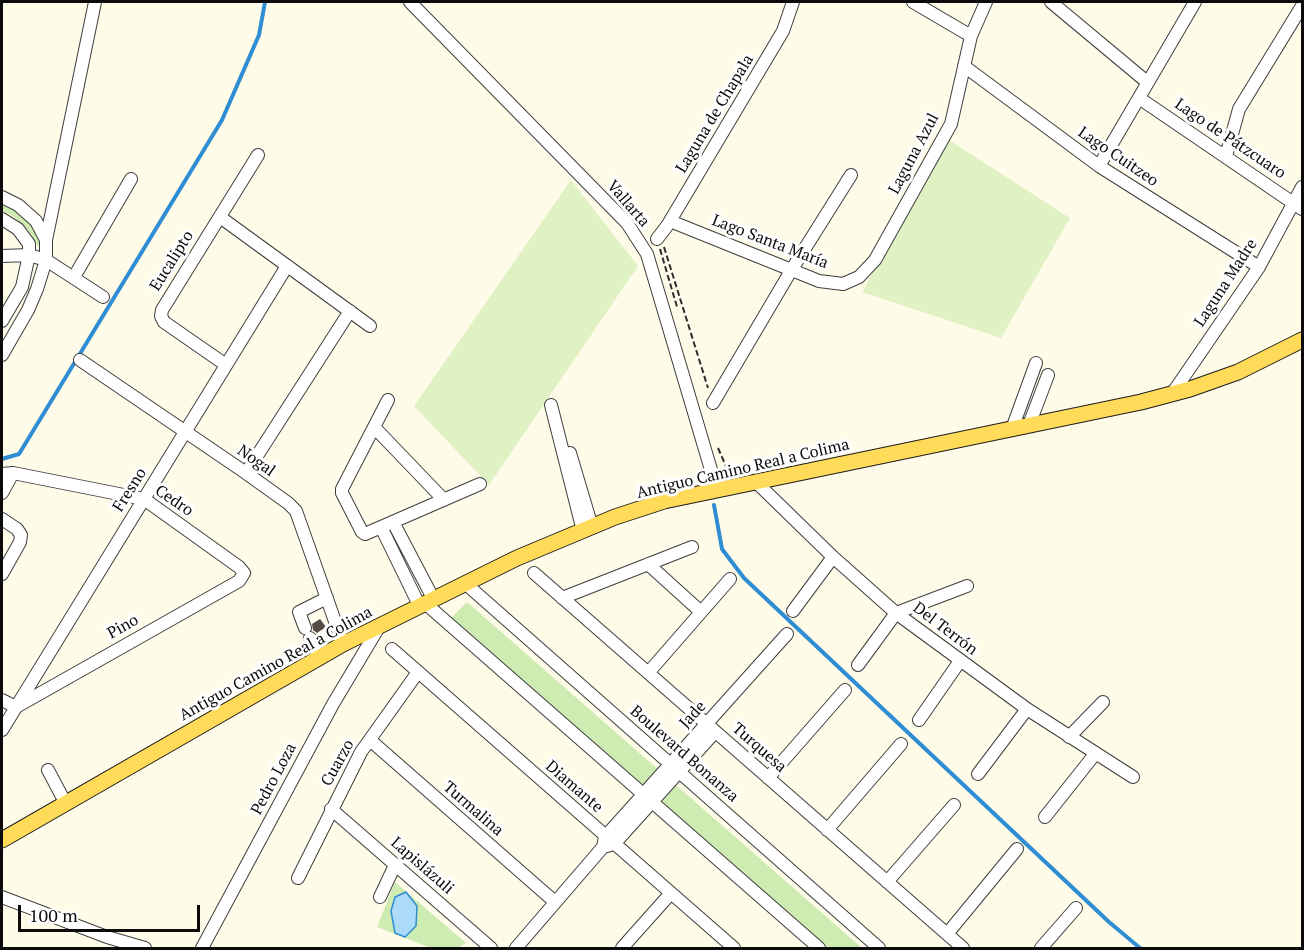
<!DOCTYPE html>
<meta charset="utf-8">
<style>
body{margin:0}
#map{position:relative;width:1304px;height:950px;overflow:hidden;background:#fffbe9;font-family:"PT Serif",serif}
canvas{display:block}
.frame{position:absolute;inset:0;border:3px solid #0b0b0b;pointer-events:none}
.scale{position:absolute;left:18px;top:905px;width:182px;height:27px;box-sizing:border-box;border:3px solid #0b0b0b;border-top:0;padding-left:8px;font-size:18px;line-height:21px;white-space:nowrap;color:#0b0b0b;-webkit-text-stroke:4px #fff;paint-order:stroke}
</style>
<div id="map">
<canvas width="1304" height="950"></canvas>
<div class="frame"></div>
<div class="scale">100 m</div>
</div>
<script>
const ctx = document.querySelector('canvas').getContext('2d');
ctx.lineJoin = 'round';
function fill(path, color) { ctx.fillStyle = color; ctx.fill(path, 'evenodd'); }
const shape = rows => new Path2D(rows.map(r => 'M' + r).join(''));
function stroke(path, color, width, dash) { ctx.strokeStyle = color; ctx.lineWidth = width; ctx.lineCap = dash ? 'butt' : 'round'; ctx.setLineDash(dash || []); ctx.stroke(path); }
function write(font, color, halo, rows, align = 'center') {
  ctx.font = font + ' "PT Serif",serif'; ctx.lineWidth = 6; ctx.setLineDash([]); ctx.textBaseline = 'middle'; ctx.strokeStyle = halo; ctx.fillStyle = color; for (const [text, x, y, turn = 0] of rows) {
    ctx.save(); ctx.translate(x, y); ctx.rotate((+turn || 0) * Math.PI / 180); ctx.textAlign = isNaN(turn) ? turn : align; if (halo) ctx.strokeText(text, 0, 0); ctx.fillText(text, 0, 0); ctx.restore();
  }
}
fill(shape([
 [2,201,17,208,42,236,38,247,28,230,13,216,2,211],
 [467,602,862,948,824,948,450,619],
 [395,882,466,943,458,948,431,948,377,927]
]), '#ceebb2');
fill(shape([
 [949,140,1070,218,1001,338,862,292],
 [571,180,638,266,489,485,414,406]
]), '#e0f1c4');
const water = shape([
 [406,892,417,906,416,926,405,937,395,933,391,911,395,897,406,892]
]);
fill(water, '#acdaf9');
stroke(water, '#2f8dd3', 1.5);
stroke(shape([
 [2,459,19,454,222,120,259,35,265,2],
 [714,505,722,549,744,578,1109,922,1140,948]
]), '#2f8dd3', 4);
fill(shape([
 [320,619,326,627,317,633,313,630,312,624]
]), '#544d47');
const minor = shape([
 [410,2,627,223,647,254,717,490],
 [913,2,971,36],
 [1051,2,1147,82],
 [964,66,1099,166,1259,267],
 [1139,98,1302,209],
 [1226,156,1239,109,1302,6],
 [1099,166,1195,2],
 [2,197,18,205,36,221,46,240],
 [220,217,370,326],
 [2,219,18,229,29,244,29,255,22,287,2,321],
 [670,221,819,281,843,284,859,277,875,260,951,124,971,36,986,2],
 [657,239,667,226,783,31,793,2],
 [2,256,29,255,46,260,103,297],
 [74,277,131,179],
 [2,355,28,310,37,289,46,260,46,240,95,2],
 [80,360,246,473,288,503,296,511,343,644],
 [226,365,164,322,161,316,162,310,258,155],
 [1172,394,1259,267,1302,187],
 [388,400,374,427,444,500],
 [713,403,792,269,851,175],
 [551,405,583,531],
 [1029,425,1048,375],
 [374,427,342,489,342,493,362,532,365,534,480,484],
 [1012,429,1036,363],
 [570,453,592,527],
 [246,473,350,311],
 [2,474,13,473,144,499,239,567,244,573,239,581,16,707,2,700],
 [757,483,833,557,896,613,1027,709,1133,777],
 [2,493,13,473],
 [2,519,17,529,21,535,20,542,2,574],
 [393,522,434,600],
 [381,527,420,607],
 [648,564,701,612],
 [534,573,963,948],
 [466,584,879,948],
 [562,598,692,547],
 [426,604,819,948],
 [793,611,833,557],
 [305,628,299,612,327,598],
 [310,638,319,657],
 [392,649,734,948],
 [858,665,896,613,967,586],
 [648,673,730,579],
 [919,720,960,661],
 [2,730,287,266],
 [1069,737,1103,702],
 [370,740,555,902],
 [48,770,66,804],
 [978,774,1027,709],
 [768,778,845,690],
 [331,809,491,948],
 [1045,817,1095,754],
 [827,830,901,744],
 [607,846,614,844,715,732],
 [298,878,361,752,418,672],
 [887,882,954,805],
 [2,897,107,937,145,948],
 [380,897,395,865],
 [947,934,1017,849],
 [202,948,333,704,379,627],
 [516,948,603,847,605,837,787,634],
 [622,948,671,893],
 [1041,948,1076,908]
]);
const major = shape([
 [2,840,343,644,517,558,615,517,664,501,1141,402,1190,389,1238,372,1302,340]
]);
stroke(minor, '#3e3e3e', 14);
stroke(major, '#1c1c1c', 17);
stroke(shape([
 [664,247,708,388],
 [660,249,677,307],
 [718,448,729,473]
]), '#2d2d2d', 2, [6, 3]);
stroke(minor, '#fff', 12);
stroke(major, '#ffdb59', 15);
write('16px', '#0b0b0b', '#fff', [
 ["Laguna de Chapala",715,114,-59],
 ["Lago de Pátzcuaro",1230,139,34],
 ["Laguna Azul",914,154,-62],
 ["Lago Cuitzeo",1118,157,34],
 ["Vallarta",628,204,49],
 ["Lago Santa María",770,242,21],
 ["Eucalipto",172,261,-58],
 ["Laguna Madre",1226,283,-57],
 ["Nogal",256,461,35],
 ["Antiguo Camino Real a Colima",743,469,-13],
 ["Fresno",130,490,-58],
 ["Cedro",174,501,34],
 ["Pino",123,627,-29],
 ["Del Terrón",945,629,37],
 ["Antiguo Camino Real a Colima",276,664,-29],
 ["Jade",693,715,-48],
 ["Turquesa",759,748,41],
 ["Boulevard Bonanza",684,754,41],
 ["Cuarzo",338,763,-61],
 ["Pedro Loza",274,779,-62],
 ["Diamante",574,787,41],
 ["Turmalina",473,809,41],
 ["Lapislázuli",422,866,41]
]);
</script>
